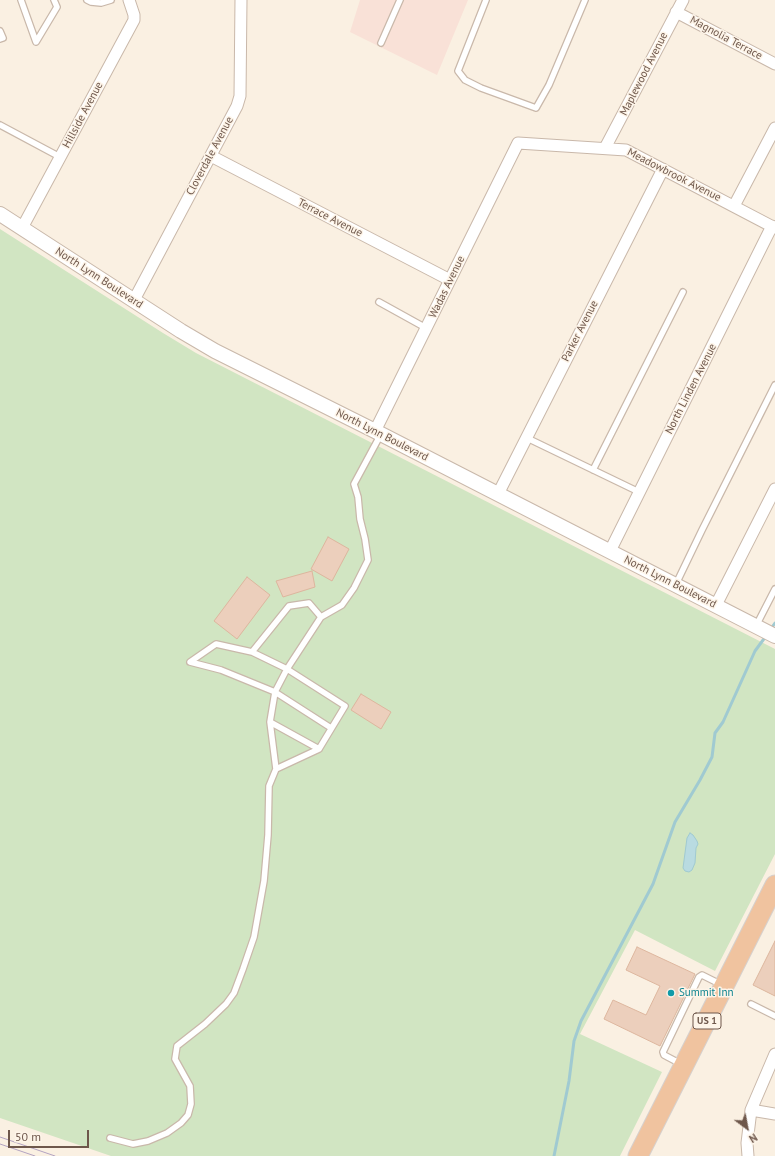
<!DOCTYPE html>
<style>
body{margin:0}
#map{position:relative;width:775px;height:1156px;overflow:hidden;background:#faf0e2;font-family:"PT Sans",sans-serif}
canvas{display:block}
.north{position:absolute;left:727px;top:1108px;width:40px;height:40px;-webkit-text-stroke:3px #fdf4e8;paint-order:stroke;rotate:148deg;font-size:11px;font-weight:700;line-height:16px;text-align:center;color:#6e574b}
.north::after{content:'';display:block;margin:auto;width:14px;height:18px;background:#6e574b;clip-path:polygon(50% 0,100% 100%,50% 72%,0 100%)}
.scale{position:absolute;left:8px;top:1130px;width:81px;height:18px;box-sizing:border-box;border:2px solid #6e574b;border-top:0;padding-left:5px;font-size:12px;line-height:14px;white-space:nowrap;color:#6e574b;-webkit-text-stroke:3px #fdf4e8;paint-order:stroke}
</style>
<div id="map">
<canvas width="775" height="1156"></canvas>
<div class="north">N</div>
<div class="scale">50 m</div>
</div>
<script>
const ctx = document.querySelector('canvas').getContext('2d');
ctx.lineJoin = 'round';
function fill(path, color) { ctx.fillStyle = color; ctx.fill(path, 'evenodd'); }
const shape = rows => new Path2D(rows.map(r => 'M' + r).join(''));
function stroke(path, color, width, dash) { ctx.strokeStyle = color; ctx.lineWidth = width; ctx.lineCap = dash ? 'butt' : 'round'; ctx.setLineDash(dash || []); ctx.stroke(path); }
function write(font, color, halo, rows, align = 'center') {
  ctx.font = font + ' "PT Sans",sans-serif'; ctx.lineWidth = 3; ctx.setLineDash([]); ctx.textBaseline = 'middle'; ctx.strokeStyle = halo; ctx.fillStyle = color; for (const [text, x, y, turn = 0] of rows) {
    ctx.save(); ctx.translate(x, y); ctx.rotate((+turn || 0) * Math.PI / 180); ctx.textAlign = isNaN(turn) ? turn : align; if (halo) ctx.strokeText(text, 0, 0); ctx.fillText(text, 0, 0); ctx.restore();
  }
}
fill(shape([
 [360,0,468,0,437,75,350,32]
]), '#f9e1d7');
fill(shape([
 [0,229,163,333,196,353,775,649,775,854,715,971,635,930,580,1034,662,1072,620,1156,111,1156,0,1118]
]), '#d1e5c2');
const water = shape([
 [690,833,693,835,697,841,698,844,696,848,695,863,692,870,689,872,685,871,683,868,687,838,690,833]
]);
fill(water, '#b9dbe1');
stroke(water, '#a0cad1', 1);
stroke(shape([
 [770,630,775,623],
 [554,1156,569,1081,574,1041,581,1021,653,884,675,822,700,780,712,757,715,733,723,722,755,651,766,636]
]), '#a0cad1', 3);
const building = shape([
 [328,537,349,549,332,581,311,569,328,537],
 [312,571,315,587,283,597,276,581,312,571],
 [247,577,270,595,237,639,214,621,247,577],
 [361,694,391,712,381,729,351,710,361,694],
 [775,941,775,996,753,985,775,941],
 [637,947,695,974,660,1046,604,1019,613,1000,646,1015,660,986,626,970,637,947]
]);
fill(building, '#eccfbc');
stroke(building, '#ddb69e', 1);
const service = shape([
 [21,0,36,42,57,7,54,0],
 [87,0,91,2,101,3,111,0],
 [486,0,458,71,465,80,481,88,536,108,549,85,585,0],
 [0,31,3,38,0,39],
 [381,43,400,0],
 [0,125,60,157],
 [379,302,426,328],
 [527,438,639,492],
 [593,470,683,292],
 [676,584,702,530,775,385],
 [756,626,775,589],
 [252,652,289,606,309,603,321,617],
 [270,722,276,769,319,749],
 [331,728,275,692,221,670,190,662,216,644,252,652,287,669,345,706,319,749,270,722,275,692,287,669,321,617,342,605,354,588,368,560,365,539,360,519,358,497,354,484,381,434],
 [751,1004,775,1016],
 [681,1064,664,1055,663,1052,699,977,702,975,722,985],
 [110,1138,133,1144,148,1141,167,1133,181,1123,188,1115,191,1104,190,1086,175,1059,177,1046,205,1024,226,1004,234,993,243,969,254,937,264,881,268,835,269,786,276,769]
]);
const minor = shape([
 [676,12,775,64],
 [605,148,683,0],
 [211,156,450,280],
 [734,206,775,128],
 [22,228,134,20,134,15,129,0],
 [134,300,237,106,240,96,241,0],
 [375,431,518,143,626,150,775,228],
 [498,494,663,169],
 [610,551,772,226],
 [716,605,775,489],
 [751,1110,775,1114],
 [748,1156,747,1143,751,1110,775,1054]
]);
const tertiary = shape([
 [0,214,181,331,215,351,375,431,775,636]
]);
const trunk = shape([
 [638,1156,775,885]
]);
stroke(service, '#c9b8aa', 8);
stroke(minor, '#c9b8aa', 13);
stroke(tertiary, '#c9b8aa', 16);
stroke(trunk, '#d6d0cd', 21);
stroke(service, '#fff', 5.5);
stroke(minor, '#fff', 11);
stroke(tertiary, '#fff', 14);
stroke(trunk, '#f0c39f', 19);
stroke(shape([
 [0,1137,55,1156],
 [0,1144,35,1156]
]), '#b3a3c1', 1);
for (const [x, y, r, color] of [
 [671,993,4,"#0f9aa8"]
]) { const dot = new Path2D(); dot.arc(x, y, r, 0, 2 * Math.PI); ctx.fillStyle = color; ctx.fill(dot); stroke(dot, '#fdf4e8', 1.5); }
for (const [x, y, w] of [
 [707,1021,28]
]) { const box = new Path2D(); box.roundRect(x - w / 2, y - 8, w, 16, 3); ctx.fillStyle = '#fdf4e8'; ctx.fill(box); stroke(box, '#6e574b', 1); }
write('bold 10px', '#6e574b', null, [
 ["US 1",707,1021]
]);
write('11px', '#6e574b', '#fdf4e8', [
 ["Magnolia Terrace",726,38,28],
 ["Maplewood Avenue",644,74,-63],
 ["Hillside Avenue",83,115,-62],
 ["Cloverdale Avenue",210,156,-62],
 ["Meadowbrook Avenue",674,175,27],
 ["Terrace Avenue",330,218,27],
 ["North Lynn Boulevard",99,278,33],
 ["Wadas Avenue",447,287,-64],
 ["Parker Avenue",580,331,-63],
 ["North Linden Avenue",691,389,-63],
 ["North Lynn Boulevard",382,435,27],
 ["North Lynn Boulevard",670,582,27]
]);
write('11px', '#0d838f', '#fdf4e8', [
 ["Summit Inn",679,993]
], 'left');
</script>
